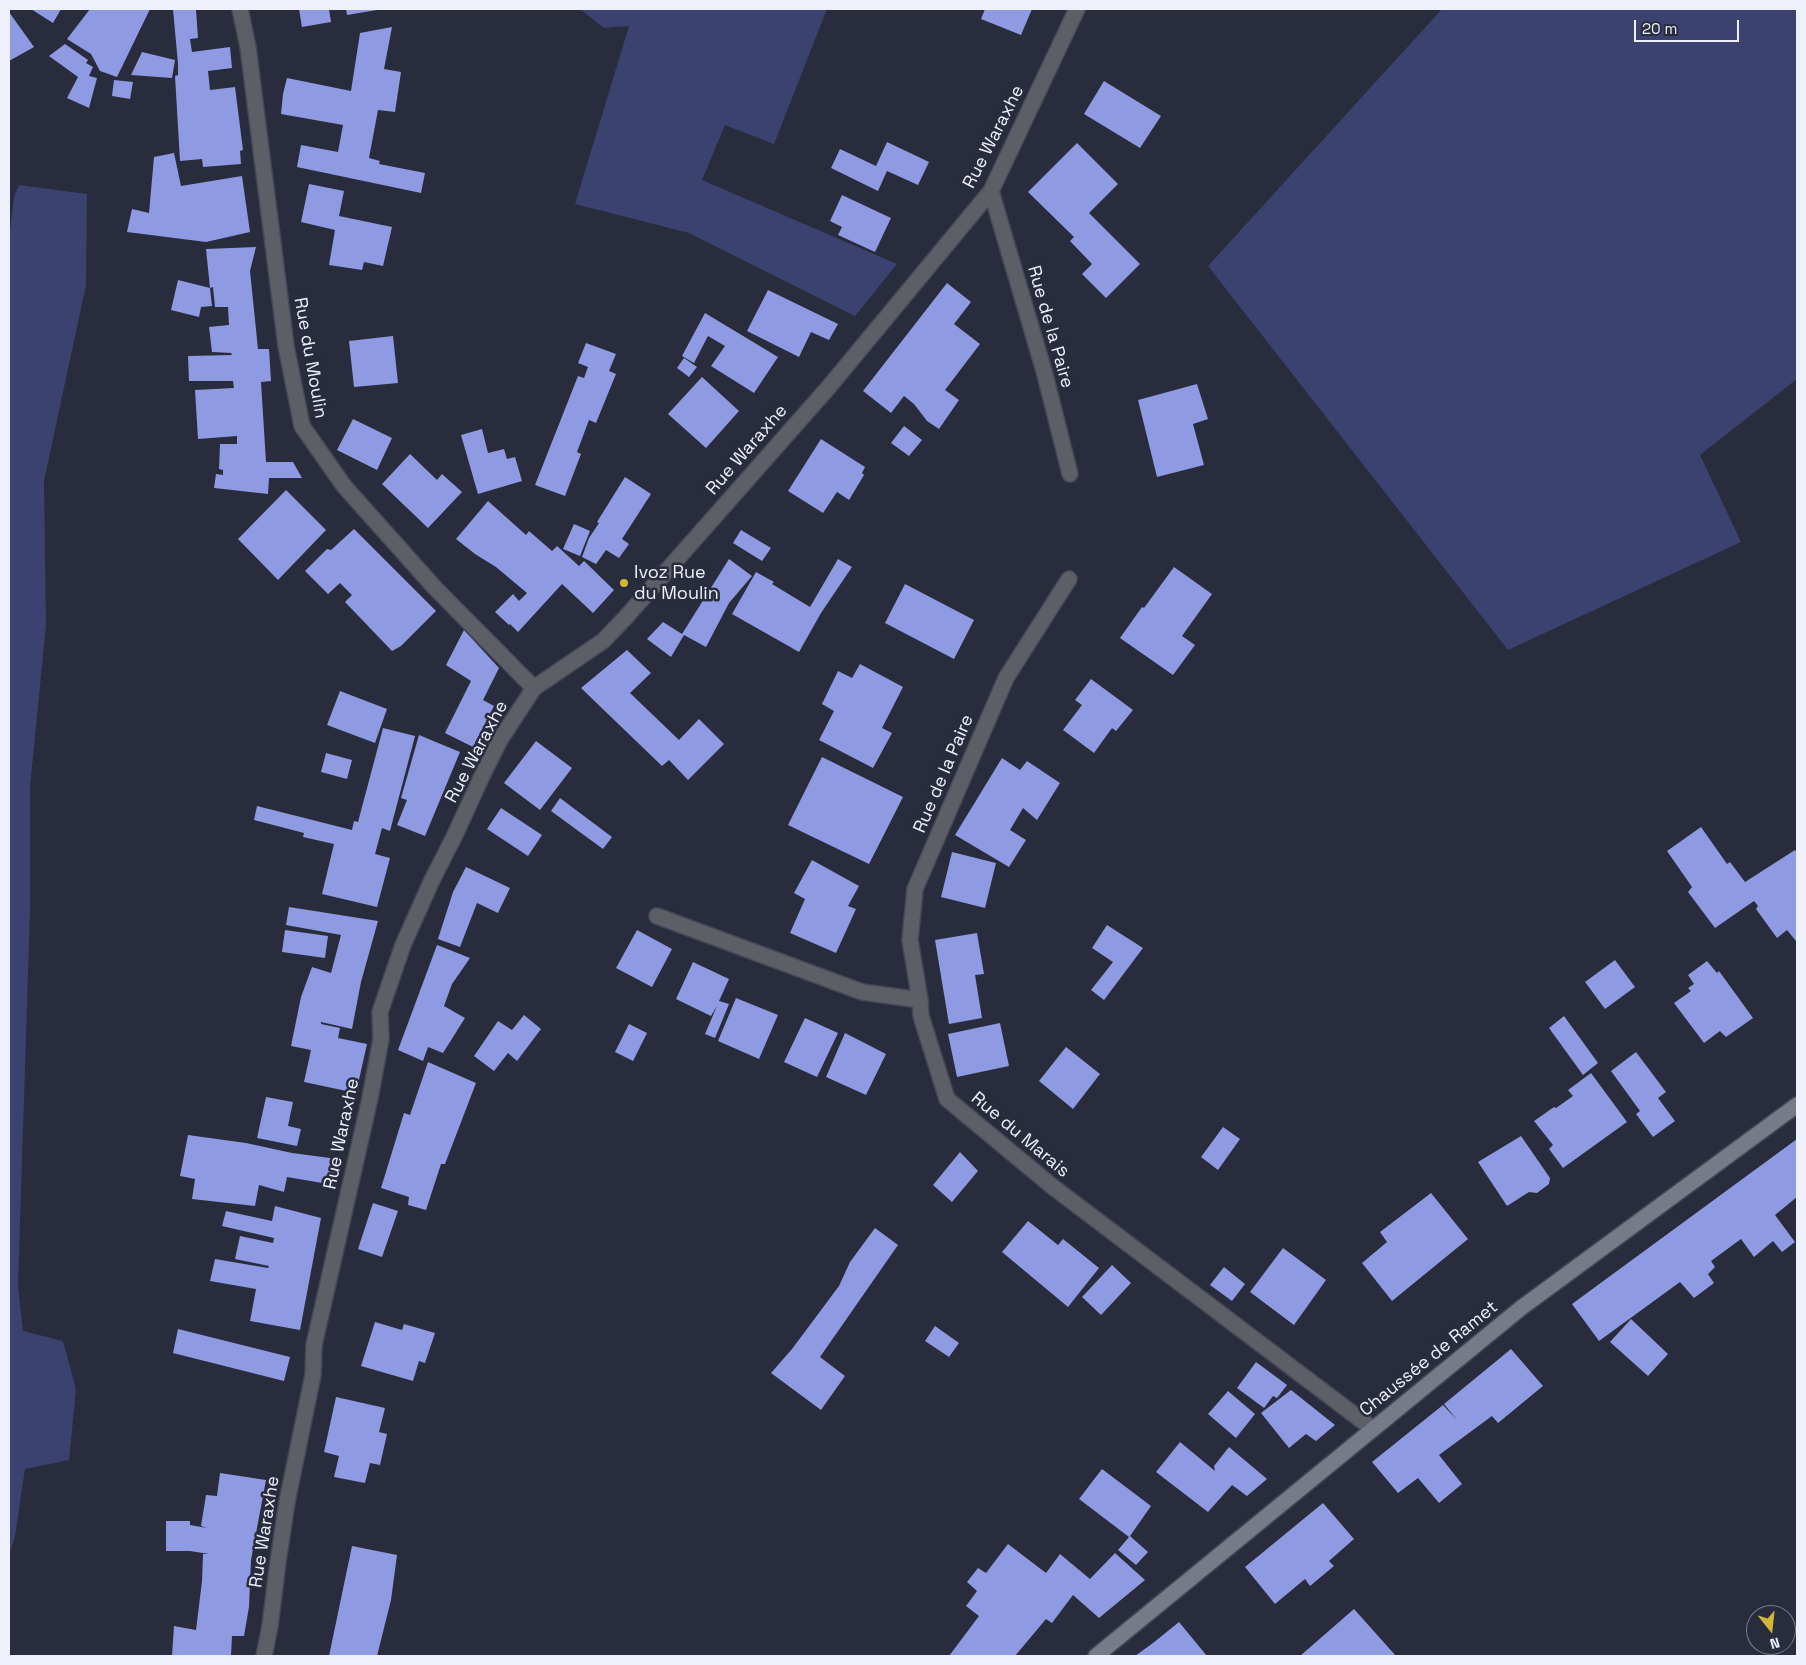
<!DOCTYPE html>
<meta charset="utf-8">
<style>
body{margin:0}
#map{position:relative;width:1806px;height:1665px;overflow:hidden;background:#282c3c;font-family:"Space Grotesk",sans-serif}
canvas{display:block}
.frame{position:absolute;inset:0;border:10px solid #eef1fc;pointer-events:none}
.north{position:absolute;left:1746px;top:1605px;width:50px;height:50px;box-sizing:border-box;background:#282c3c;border:1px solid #777b89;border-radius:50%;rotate:164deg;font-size:14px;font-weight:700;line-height:20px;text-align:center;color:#eef1fc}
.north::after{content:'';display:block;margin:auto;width:18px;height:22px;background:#d3b635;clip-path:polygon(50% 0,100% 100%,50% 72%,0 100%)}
.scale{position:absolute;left:1634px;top:20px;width:105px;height:22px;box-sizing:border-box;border:2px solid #eef1fc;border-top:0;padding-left:6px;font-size:15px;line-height:18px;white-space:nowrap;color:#eef1fc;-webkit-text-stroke:4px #282c3c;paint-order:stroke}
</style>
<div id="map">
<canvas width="1806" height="1665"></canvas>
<div class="frame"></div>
<div class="north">N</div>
<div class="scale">20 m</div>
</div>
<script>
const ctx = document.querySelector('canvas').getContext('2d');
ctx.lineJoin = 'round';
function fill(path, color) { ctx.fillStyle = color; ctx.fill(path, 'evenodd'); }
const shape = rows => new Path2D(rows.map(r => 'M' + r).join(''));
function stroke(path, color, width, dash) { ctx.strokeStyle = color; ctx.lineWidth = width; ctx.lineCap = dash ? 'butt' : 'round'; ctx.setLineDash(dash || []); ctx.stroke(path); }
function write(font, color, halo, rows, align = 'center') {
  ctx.font = font + ' "Space Grotesk",sans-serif'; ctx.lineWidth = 5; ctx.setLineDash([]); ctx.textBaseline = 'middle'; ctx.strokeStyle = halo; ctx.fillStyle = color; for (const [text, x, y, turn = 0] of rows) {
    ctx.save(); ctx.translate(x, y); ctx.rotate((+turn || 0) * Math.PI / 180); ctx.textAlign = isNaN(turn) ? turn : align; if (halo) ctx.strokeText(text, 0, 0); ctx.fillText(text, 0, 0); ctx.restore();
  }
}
fill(shape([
 [580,9,827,9,774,144,725,125,702,180,897,264,855,316,689,233,575,204,629,26,604,28],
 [1442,9,1797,9,1797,379,1700,455,1741,542,1508,650,1208,266],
 [19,185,87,194,86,285,44,481,46,625,30,787,30,911,18,1286,23,1331,63,1341,76,1389,69,1460,25,1469,15,1536,9,1555,9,238,14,197]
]), '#3b426f');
fill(shape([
 [31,9,61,9,53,23],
 [90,9,150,9,117,77,100,71,91,54,67,39],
 [173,9,196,10,198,38,190,39,192,52,230,47,232,68,208,71,210,90,235,87,243,150,240,151,241,164,203,167,202,159,180,161,175,76,178,75,178,64],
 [299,9,329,9,331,22,302,27],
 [346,9,377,9,377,10,347,15],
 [985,9,1032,9,1021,35,981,19],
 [9,12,34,47,9,61],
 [392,27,384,69,401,72,395,112,378,110,369,158,380,161,379,164,425,173,421,193,297,167,301,145,338,152,343,125,281,114,283,94,287,78,351,91,360,33],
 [65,44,88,60,86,63,93,67,89,76,97,78,89,108,67,98,78,77,49,56],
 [142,52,175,60,172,78,131,75],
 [114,80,133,82,130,99,112,96],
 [1104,81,1161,116,1140,148,1084,114],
 [887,142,929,162,918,185,887,171,878,191,831,168,840,149,876,166],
 [1077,143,1118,184,1089,213,1140,264,1106,298,1082,274,1092,264,1070,241,1074,237,1028,192],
 [174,153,181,186,242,176,250,232,206,242,127,232,132,209,149,213,154,157],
 [309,184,344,191,339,216,392,227,383,266,364,262,362,270,329,265,335,230,301,222],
 [842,195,891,218,875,252,838,235,842,227,830,221],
 [256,247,250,271,258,349,269,349,271,381,261,382,266,462,293,462,302,478,269,478,268,494,214,488,216,474,223,475,223,470,219,469,220,444,237,444,237,436,198,439,195,390,234,388,233,381,189,381,188,356,232,355,231,353,212,352,209,327,229,325,228,307,215,307,213,287,210,288,206,249],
 [178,280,210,288,212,306,201,307,199,317,171,310],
 [947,283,971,302,954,324,980,344,945,390,959,400,939,429,927,421,914,404,904,396,891,413,863,391],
 [768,290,838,324,829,340,811,332,799,357,747,331],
 [705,313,778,357,754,393,711,366,725,346,708,336,694,363,682,356],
 [393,336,398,383,354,387,349,341],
 [586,343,616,354,609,371,616,374,596,423,589,420,577,452,581,454,565,496,535,485,578,376,584,378,588,367,578,363],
 [684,358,697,367,689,377,677,368],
 [702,377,739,411,706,448,668,414],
 [1197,384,1208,419,1193,424,1204,465,1157,477,1138,400],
 [353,419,392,438,377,470,337,450],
 [904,426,922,440,909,456,891,443],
 [482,429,488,453,504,449,507,459,515,457,522,481,478,494,461,435],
 [821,439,865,467,862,473,864,475,849,500,837,492,823,513,788,491],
 [410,454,437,480,442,474,462,492,428,528,382,484],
 [625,477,651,494,622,539,629,544,619,558,606,550,596,564,582,557,589,538,599,523,597,522],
 [286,490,326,530,278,580,238,539],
 [488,501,526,535,529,531,552,551,557,546,579,566,584,561,614,590,593,613,562,584,518,632,510,624,509,625,495,612,513,594,519,601,527,593,496,567,475,554,456,539],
 [574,524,590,531,580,556,563,549],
 [354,529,436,611,401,646,392,651,345,602,352,595,340,583,328,594,305,571,327,549,331,550],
 [741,530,771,548,762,561,733,543],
 [729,559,752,576,729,603,706,647,684,635,671,657,647,639,663,622,682,634],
 [838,559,852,567,821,613,799,652,732,614,756,572,774,582,772,584,810,607],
 [1174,567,1212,594,1182,636,1195,645,1173,675,1120,638,1142,607,1144,608],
 [905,584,974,620,954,659,885,623],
 [464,630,499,668,483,700,494,706,473,747,445,733,471,681,446,665],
 [627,650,651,673,630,693,679,740,699,719,724,744,688,780,669,760,662,766,581,688],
 [860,664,903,687,882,728,892,733,873,768,819,740,834,711,822,704,838,671,852,678],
 [1091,679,1133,710,1116,731,1112,728,1094,753,1063,730,1082,705,1075,700],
 [340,691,387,709,375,743,327,725],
 [383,728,415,736,390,831,382,828,375,854,390,858,377,907,322,894,334,844,303,837,304,833,254,820,257,806,352,830,354,821,358,822],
 [419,735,460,752,425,836,397,825,407,800,401,798],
 [536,741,572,768,540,810,504,783],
 [326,753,352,760,347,779,321,772],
 [822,757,903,797,869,864,788,825],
 [1002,758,1020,770,1027,761,1060,783,1037,820,1023,808,1010,830,1026,840,1009,867,955,835],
 [560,798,612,837,603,849,551,811],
 [501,808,542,835,528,856,487,829],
 [1701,827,1727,864,1730,862,1745,882,1795,850,1797,853,1797,939,1796,941,1787,930,1777,938,1756,909,1758,906,1754,901,1715,928,1688,892,1692,887,1667,851],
 [952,852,996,863,985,908,941,897],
 [812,860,859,886,848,906,856,909,836,953,790,933,805,899,794,893],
 [466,867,510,888,498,913,477,903,460,947,438,939,453,892],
 [289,907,378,921,361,982,352,1029,321,1022,321,1024,340,1028,338,1038,367,1044,356,1093,304,1082,311,1050,291,1046,301,997,312,967,331,973,341,935,286,925],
 [1107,925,1143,948,1104,1000,1091,990,1113,962,1092,948],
 [285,930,328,936,325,958,282,952],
 [637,930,672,949,652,987,616,968],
 [977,933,984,974,975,975,982,1018,949,1024,935,940],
 [437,945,470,958,452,984,444,1006,465,1018,443,1053,428,1047,423,1061,398,1050],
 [1615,960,1635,987,1605,1009,1585,982],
 [1707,961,1717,973,1719,971,1753,1018,1726,1037,1720,1031,1704,1043,1674,1003,1691,991,1688,988,1694,984,1688,975],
 [693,962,729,979,719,1001,729,1004,715,1038,705,1034,717,1006,711,1016,676,999],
 [736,998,778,1015,759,1059,718,1041],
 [524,1015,541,1029,517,1061,508,1053,494,1071,474,1056,498,1021,512,1030],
 [1564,1016,1598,1063,1583,1075,1549,1028],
 [805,1018,838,1033,817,1077,784,1062],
 [1000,1023,1009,1066,957,1077,948,1034],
 [629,1024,647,1033,633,1061,615,1052],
 [845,1033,886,1054,866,1095,826,1077],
 [1066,1047,1100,1074,1073,1109,1039,1081],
 [1636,1052,1666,1092,1658,1098,1675,1121,1653,1137,1636,1114,1640,1111,1611,1071],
 [428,1062,476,1083,445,1164,441,1164,426,1210,408,1205,409,1197,381,1188,404,1113,410,1115],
 [1591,1073,1627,1122,1563,1168,1549,1149,1553,1145,1534,1121,1554,1107,1556,1108,1573,1096,1568,1090],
 [266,1097,293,1102,288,1126,301,1129,297,1146,257,1138],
 [1223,1127,1240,1139,1218,1170,1201,1157],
 [188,1135,246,1143,292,1153,338,1159,334,1185,287,1177,284,1192,259,1185,255,1206,192,1199,195,1179,180,1176],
 [1521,1136,1550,1178,1549,1184,1537,1193,1529,1192,1507,1206,1478,1162],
 [1797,1139,1797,1197,1775,1215,1795,1242,1782,1252,1773,1241,1754,1257,1741,1239,1711,1261,1715,1267,1708,1274,1714,1283,1694,1298,1680,1282,1599,1341,1572,1304],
 [960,1152,978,1171,952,1202,933,1185],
 [1431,1193,1468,1239,1392,1301,1362,1263,1387,1242,1380,1232],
 [373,1203,398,1211,382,1257,358,1249],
 [275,1206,321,1218,300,1330,250,1321,256,1289,210,1281,215,1259,268,1268,269,1266,235,1259,240,1236,273,1243,274,1238,222,1226,226,1211,272,1221],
 [1028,1221,1058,1245,1063,1239,1099,1268,1068,1307,1002,1252],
 [875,1228,898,1245,820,1357,845,1376,821,1410,771,1373,792,1349,839,1286,850,1262],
 [1283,1248,1326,1280,1294,1325,1250,1292],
 [1112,1265,1131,1283,1101,1315,1082,1297],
 [1224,1267,1245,1284,1232,1301,1210,1285],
 [1631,1319,1668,1354,1648,1376,1610,1342],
 [375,1322,402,1330,404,1324,435,1333,425,1363,419,1361,413,1381,361,1366],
 [935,1326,959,1343,949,1357,925,1341],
 [178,1329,290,1357,284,1381,173,1353],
 [1511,1349,1543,1386,1498,1423,1492,1416,1439,1455,1462,1484,1439,1503,1418,1478,1398,1493,1372,1462,1443,1405,1457,1420,1444,1404],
 [1256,1362,1287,1385,1277,1398,1273,1396,1264,1408,1237,1388],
 [1291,1390,1335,1425,1316,1441,1306,1434,1289,1448,1261,1413],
 [1228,1391,1255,1414,1236,1438,1208,1414],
 [336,1397,385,1408,379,1432,387,1434,380,1465,370,1463,365,1483,334,1477,339,1456,324,1452],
 [1180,1442,1215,1471,1214,1466,1229,1447,1267,1479,1247,1496,1232,1485,1208,1512,1156,1472],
 [1102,1469,1151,1506,1130,1536,1148,1552,1136,1565,1118,1550,1129,1537,1079,1499],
 [220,1473,266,1480,251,1560,249,1607,244,1636,232,1636,231,1656,172,1656,174,1626,196,1630,202,1581,203,1554,209,1554,190,1551,166,1551,166,1521,190,1521,190,1525,207,1528,201,1526,206,1495,217,1496],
 [1323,1503,1354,1539,1329,1561,1334,1566,1310,1586,1305,1579,1275,1604,1245,1567],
 [1008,1544,1046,1573,1060,1554,1090,1579,1115,1553,1145,1580,1099,1618,1073,1595,1052,1623,1046,1619,1015,1656,949,1656,979,1616,966,1606,977,1591,967,1582,978,1568,986,1573],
 [352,1546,397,1555,391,1600,377,1656,329,1656],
 [1354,1609,1396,1656,1300,1656],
 [1179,1622,1207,1656,1135,1656,1153,1643]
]), '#8e9ae1');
const service = shape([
 [657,916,862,992,920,1000]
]);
const minor = shape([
 [240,9,248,47,286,346,302,426,344,486,435,588,534,688],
 [991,191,1044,371,1070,474],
 [1069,579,1006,678,915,889,910,940,920,1000,921,1016,947,1099,1053,1187,1373,1429],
 [264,1656,270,1626,278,1562,287,1502,313,1375,314,1345,370,1098,381,1039,380,1012,403,945,432,880,454,837,482,776,500,740,534,688,603,641,626,617,828,388,991,191,1077,9]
]);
const secondary = shape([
 [1096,1656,1521,1308,1797,1105]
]);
stroke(service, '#444857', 18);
stroke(minor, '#444857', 18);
stroke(secondary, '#444857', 18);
stroke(service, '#5d5f67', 15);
stroke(minor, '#5d5f67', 15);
stroke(secondary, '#777a88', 15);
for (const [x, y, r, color] of [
 [624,583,5,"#d3b635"]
]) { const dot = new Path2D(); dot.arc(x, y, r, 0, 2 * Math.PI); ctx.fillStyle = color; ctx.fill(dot); stroke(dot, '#282c3c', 2); }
write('18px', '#eef1fc', '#282c3c', [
 ["Rue Waraxhe",994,137,-63],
 ["Rue de la Paire",1050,327,74],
 ["Rue du Moulin",310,358,80],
 ["Rue Waraxhe",747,450,-49],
 ["Rue Waraxhe",477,752,-62],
 ["Rue de la Paire",944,774,-67],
 ["Rue Waraxhe",342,1134,-78],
 ["Rue du Marais",1020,1135,40],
 ["Chaussée de Ramet",1429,1359,-39],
 ["Rue Waraxhe",265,1532,-81]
]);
write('18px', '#eef1fc', '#282c3c', [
 ["Ivoz Rue",634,573],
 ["du Moulin",634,594]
], 'left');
</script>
